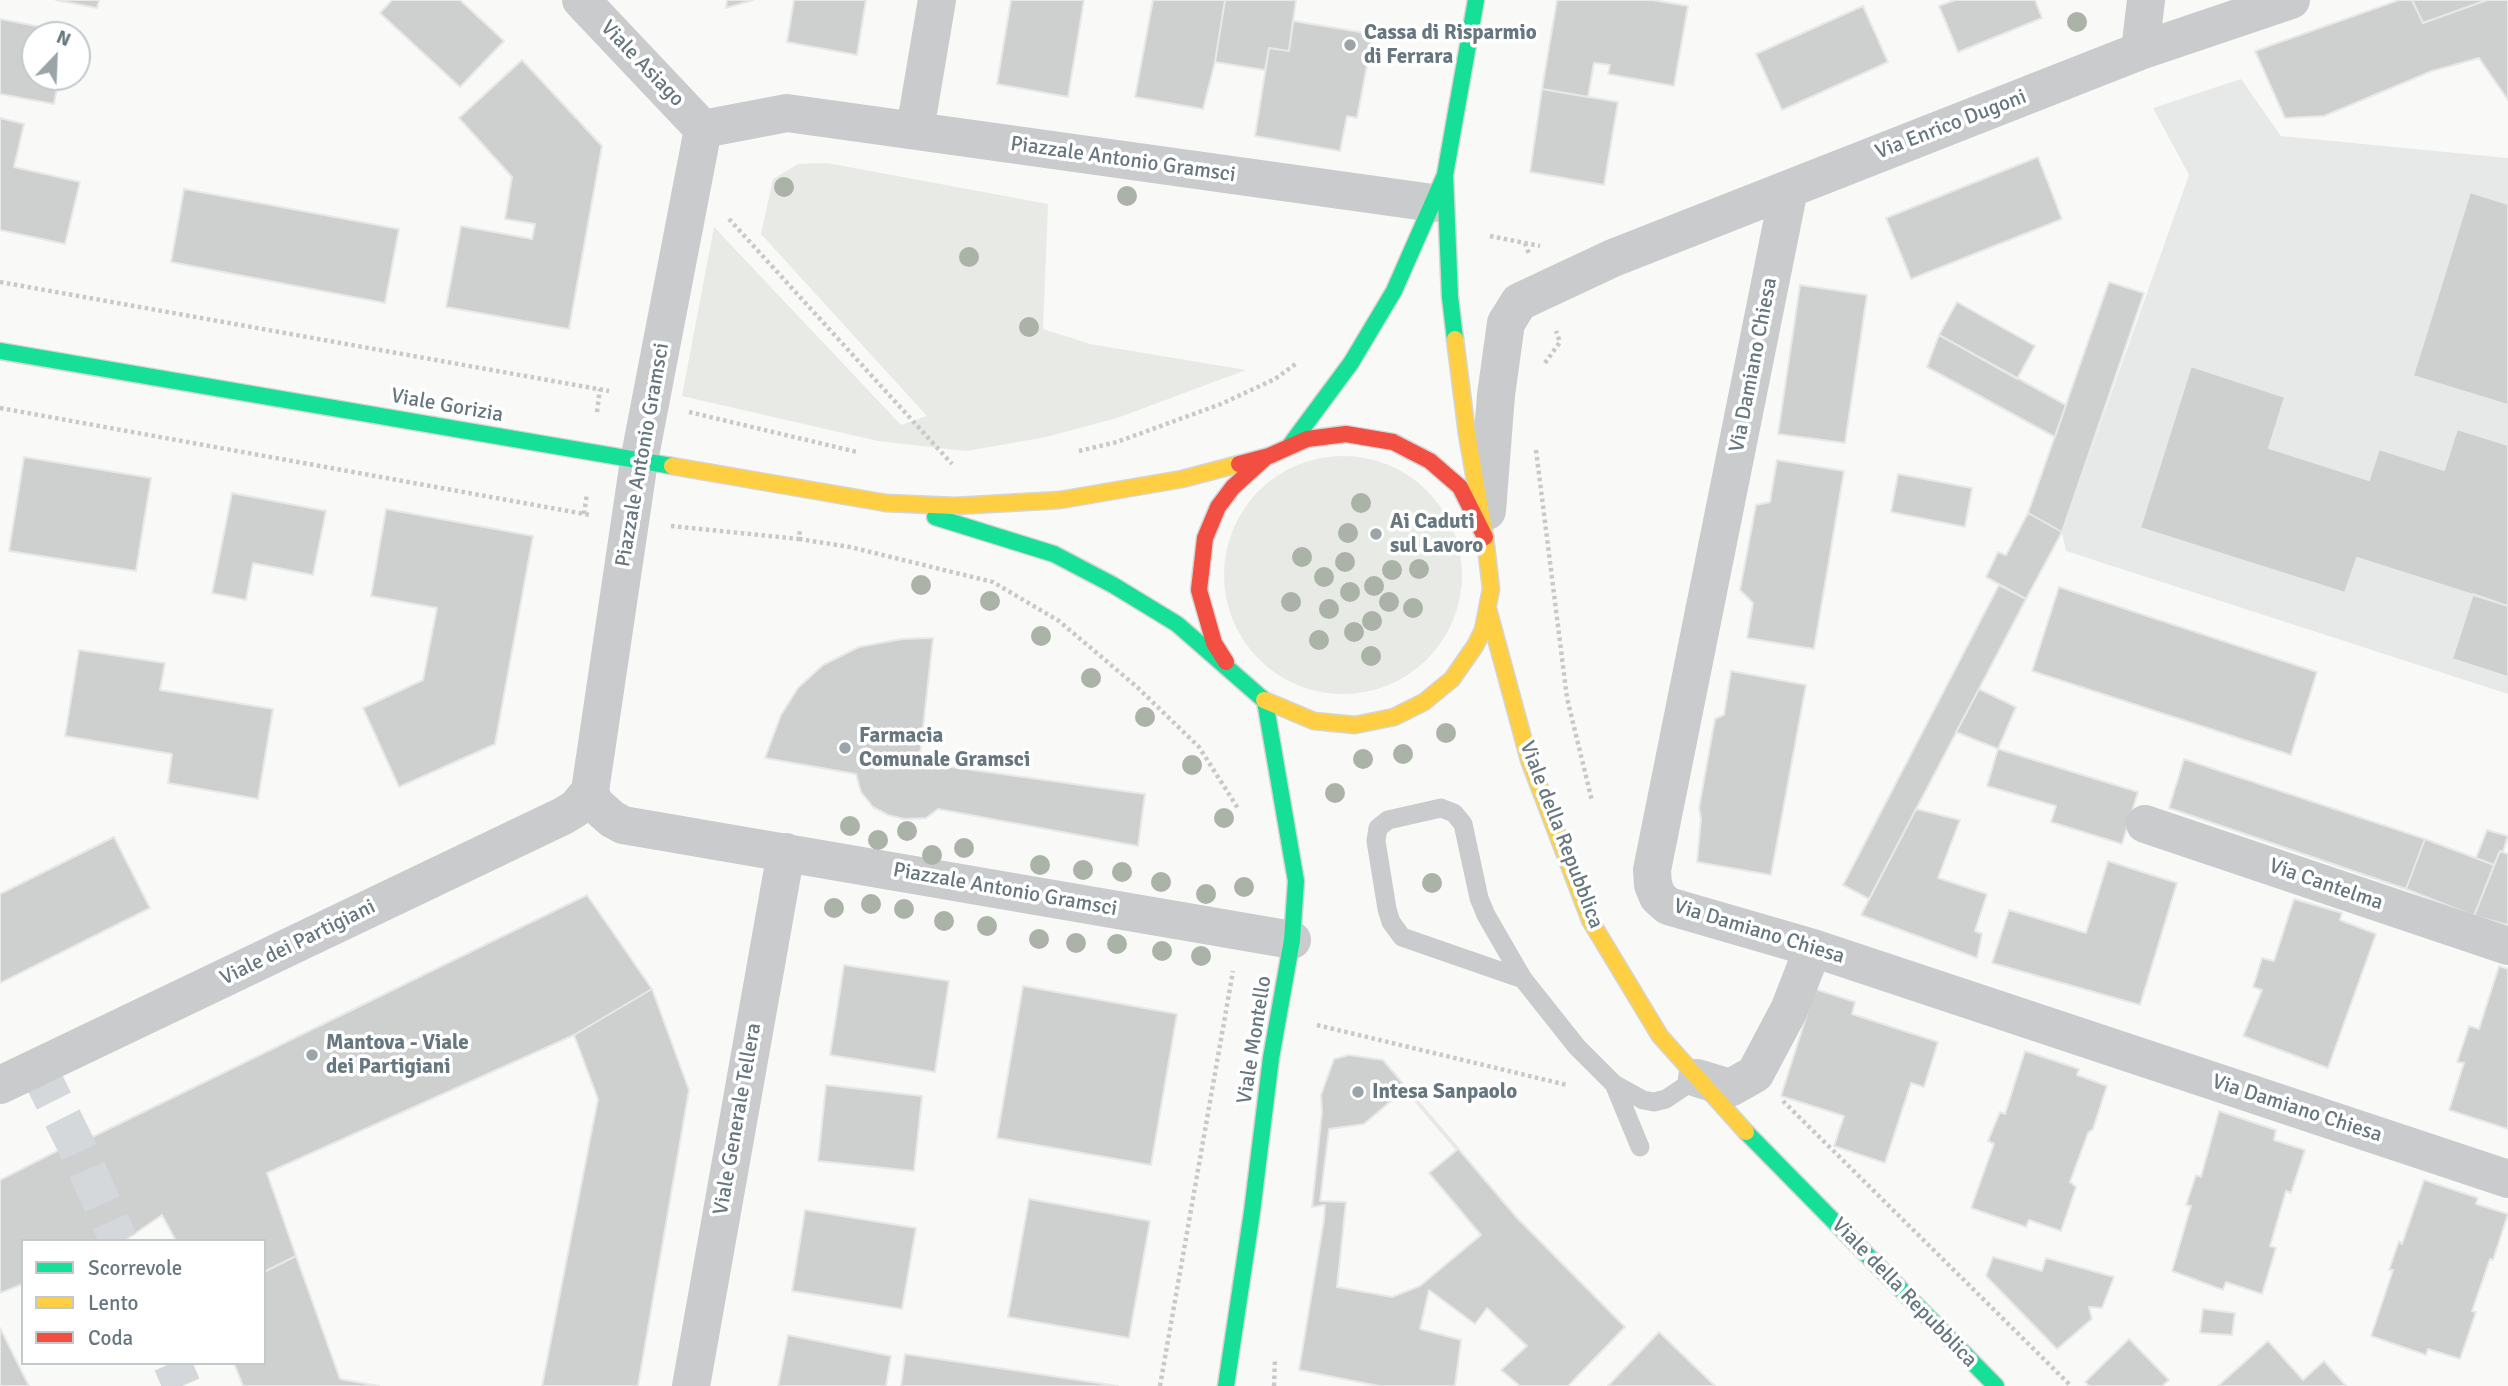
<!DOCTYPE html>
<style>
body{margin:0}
#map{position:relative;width:2508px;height:1386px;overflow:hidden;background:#f9f9f8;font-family:Signika,sans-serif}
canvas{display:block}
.legend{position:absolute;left:21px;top:1239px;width:245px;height:126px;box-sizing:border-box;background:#fff;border:2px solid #c2c9cc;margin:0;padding:9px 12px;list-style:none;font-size:21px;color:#67777f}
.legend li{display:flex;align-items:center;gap:14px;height:35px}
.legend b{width:35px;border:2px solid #c2c9cc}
.north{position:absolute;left:21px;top:21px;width:70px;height:70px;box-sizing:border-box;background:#fff;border:2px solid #c2c9cc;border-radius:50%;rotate:23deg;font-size:19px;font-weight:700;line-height:28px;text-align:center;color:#67777f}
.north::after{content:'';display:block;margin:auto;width:24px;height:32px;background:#9aa4a9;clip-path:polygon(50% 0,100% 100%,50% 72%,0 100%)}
</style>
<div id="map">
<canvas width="2508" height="1386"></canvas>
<ul class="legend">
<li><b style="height:9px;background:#16e098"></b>Scorrevole</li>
<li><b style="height:9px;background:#ffcf43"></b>Lento</li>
<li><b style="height:9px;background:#f24e42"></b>Coda</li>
</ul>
<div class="north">N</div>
</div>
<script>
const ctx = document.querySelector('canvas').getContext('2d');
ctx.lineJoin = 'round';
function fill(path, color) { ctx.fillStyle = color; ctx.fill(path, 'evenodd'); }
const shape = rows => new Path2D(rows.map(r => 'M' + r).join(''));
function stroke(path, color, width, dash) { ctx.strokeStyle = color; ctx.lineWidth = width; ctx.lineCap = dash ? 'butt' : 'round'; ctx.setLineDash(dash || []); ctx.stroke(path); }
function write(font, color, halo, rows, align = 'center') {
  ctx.font = font + ' Signika,sans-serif'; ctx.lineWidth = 7; ctx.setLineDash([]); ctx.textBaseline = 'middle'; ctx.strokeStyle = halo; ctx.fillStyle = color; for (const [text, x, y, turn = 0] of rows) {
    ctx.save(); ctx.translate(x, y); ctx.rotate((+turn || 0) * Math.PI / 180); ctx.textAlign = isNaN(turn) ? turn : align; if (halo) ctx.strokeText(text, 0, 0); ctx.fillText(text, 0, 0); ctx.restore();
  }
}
fill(shape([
 [2241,79,2281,136,2508,158,2508,694,2066,551,2062,532,2189,175,2153,108]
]), '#e7e9e8');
fill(shape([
 [827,163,1048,204,1043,329,1090,344,1246,370,1117,418,1046,437,966,451,878,441,682,396,714,227,901,425,927,416,761,234,773,179,798,164],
 '1224 575a119 119 0 1 1 238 0a119 119 0 1 1-238 0Z'
]), '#e8eae6');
const building = shape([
 [56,0,99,0,97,8,56,0],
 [392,0,460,0,504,41,460,87,380,13,392,0],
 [727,0,753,0,726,8,727,0],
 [794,0,866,0,857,55,787,42,794,0],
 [1011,0,1084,0,1068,97,997,84,1011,0],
 [1153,0,1225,0,1215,62,1203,109,1135,97,1153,0],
 [1225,0,1296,0,1289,51,1269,48,1265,70,1215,62,1225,0],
 [1557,0,1652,0,1688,6,1674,86,1608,74,1610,65,1594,63,1588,97,1542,89,1557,0],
 [1955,0,2035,0,2042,18,1958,52,1939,6,1955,0],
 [2399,0,2412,0,2423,23,2487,0,2508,0,2508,100,2479,58,2432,71,2324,116,2285,118,2255,51,2399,0],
 [2412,0,2487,0,2423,23,2412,0],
 [1863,6,1888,62,1782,110,1756,54,1863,6],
 [0,19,67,32,67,35,35,35,35,77,59,77,54,104,0,94,0,19],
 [1293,21,1366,33,1372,39,1357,118,1347,116,1340,151,1255,136,1269,48,1289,51,1293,21],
 [522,60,602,146,569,329,446,307,461,226,532,239,535,224,505,219,512,177,459,118,522,60],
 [1542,89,1618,102,1604,185,1530,172,1542,89],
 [0,118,24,124,14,167,80,182,65,244,0,230,0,118],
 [2038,157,2062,219,1911,279,1886,218,2038,157],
 [184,189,399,229,385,303,171,262,184,189],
 [2470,192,2508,204,2508,405,2413,376,2470,192],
 [2109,282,2144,293,2062,532,2028,513,2109,282],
 [1800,285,1867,295,1845,443,1778,434,1800,285],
 [1957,302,2035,346,2017,379,1939,335,1957,302],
 [1939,335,2066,405,2055,437,1927,367,1939,335],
 [2191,366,2285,397,2269,448,2369,480,2379,449,2444,470,2457,429,2508,445,2508,606,2357,558,2345,593,2140,528,2191,366],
 [24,457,151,478,136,571,9,551,24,457],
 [1777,460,1844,471,1814,649,1747,638,1753,603,1740,590,1756,505,1770,502,1777,460],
 [1898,474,1972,488,1965,527,1891,512,1898,474],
 [232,493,326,511,313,575,253,563,246,600,212,593,232,493],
 [386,509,533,536,495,744,399,787,363,708,423,680,437,608,371,596,386,509],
 [2028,513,2062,532,2026,599,1986,577,1998,552,2006,555,2028,513],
 [1999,585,2026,599,1869,899,1843,885,1999,585],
 [2059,587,2317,672,2291,755,2032,671,2059,587],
 [2473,594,2508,606,2508,677,2452,659,2473,594],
 [933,638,920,755,930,764,1145,794,1138,846,938,809,926,818,904,819,888,815,873,807,861,792,856,774,765,758,781,715,798,688,823,665,859,647,902,639,933,638],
 [79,650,165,663,160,690,273,709,258,799,168,783,172,754,65,736,79,650],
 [1731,671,1806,685,1771,875,1697,862,1701,819,1699,808,1715,719,1724,715,1731,671],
 [1979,689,2016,707,1998,749,1956,732,1979,689],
 [1998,749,2138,792,2122,844,2051,822,2056,806,1987,786,1998,749],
 [2184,759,2425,839,2406,889,2169,808,2184,759],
 [1916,809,1960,820,1938,878,1987,894,1975,931,1982,934,1977,958,1861,915,1916,809],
 [2487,830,2508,836,2503,852,2500,851,2494,865,2476,858,2487,830],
 [114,837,150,908,0,983,0,894,114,837],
 [2425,839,2494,865,2474,916,2406,889,2425,839],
 [2500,851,2508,854,2508,925,2474,916,2500,851],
 [2108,861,2177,883,2140,1005,1992,963,2009,910,2086,933,2108,861],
 [587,895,652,989,574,1035,267,1173,296,1256,264,1272,264,1241,176,1241,162,1215,124,1241,23,1241,23,1284,0,1293,0,1180,59,1150,76,1145,587,895],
 [2294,899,2342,913,2340,920,2376,934,2328,1068,2243,1036,2262,990,2253,987,2262,958,2274,961,2294,899],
 [844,965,949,981,935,1072,830,1055,844,965],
 [2499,966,2508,969,2508,1129,2449,1110,2464,1063,2457,1062,2469,1026,2479,1029,2499,966],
 [1023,986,1177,1014,1151,1165,997,1138,1023,986],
 [652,989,689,1090,638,1386,542,1386,598,1099,574,1035,652,989],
 [1815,989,1855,1002,1852,1014,1938,1042,1924,1087,1911,1083,1885,1163,1834,1146,1844,1116,1781,1096,1815,989],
 [2025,1051,2079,1069,2077,1075,2107,1086,2093,1129,2088,1133,2070,1182,2076,1187,2061,1231,2029,1220,2026,1227,1971,1208,1994,1144,1988,1141,2000,1112,2005,1114,2025,1051],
 [1349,1055,1383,1060,1517,1218,1625,1327,1568,1386,1520,1386,1501,1370,1527,1346,1487,1308,1475,1324,1429,1290,1420,1329,1461,1340,1455,1386,1379,1386,1299,1370,1324,1220,1325,1205,1312,1207,1322,1112,1321,1095,1334,1059,1349,1055],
 [826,1085,922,1096,914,1171,818,1161,826,1085],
 [1405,1089,1457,1150,1429,1173,1481,1235,1420,1286,1392,1297,1337,1287,1346,1202,1320,1201,1329,1129,1364,1124,1405,1089],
 [2219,1111,2276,1130,2274,1140,2305,1150,2291,1193,2286,1191,2270,1246,2276,1248,2262,1294,2226,1282,2223,1290,2172,1271,2191,1206,2186,1205,2196,1175,2201,1177,2219,1111],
 [2424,1180,2478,1198,2476,1204,2508,1214,2493,1260,2490,1259,2472,1311,2476,1312,2460,1359,2428,1349,2426,1355,2371,1336,2393,1270,2389,1270,2399,1241,2402,1244,2424,1180],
 [1029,1199,1150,1221,1129,1338,1008,1317,1029,1199],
 [805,1210,916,1228,902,1309,792,1291,805,1210],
 [296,1256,340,1379,379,1386,243,1386,234,1363,264,1363,264,1272,296,1256],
 [1993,1257,2042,1271,2046,1258,2114,1277,2102,1308,2089,1307,2092,1319,2057,1349,1986,1276,1993,1257],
 [2203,1309,2235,1313,2232,1335,2200,1333,2203,1309],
 [0,1328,29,1386,0,1386,0,1328],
 [1659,1332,1715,1386,1608,1386,1659,1332],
 [788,1335,891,1356,886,1386,778,1386,788,1335],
 [2129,1339,2169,1380,2162,1386,2089,1386,2085,1382,2129,1339],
 [2268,1341,2303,1380,2324,1361,2346,1386,2218,1386,2268,1341],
 [905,1354,1118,1386,901,1386,905,1354]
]);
fill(building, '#ced0d0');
stroke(building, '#e8e8e8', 2);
stroke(shape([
 [37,1067,76,1145,119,1241],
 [172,1363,182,1386]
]), '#d4d8da', 38, [38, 19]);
const fast = shape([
 [1445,175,1450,297,1455,339],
 [0,351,672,466],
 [1291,444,1351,363,1394,291,1445,175,1476,0],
 [935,517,1054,554,1113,585,1177,624,1264,700],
 [1746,1132,1996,1386],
 [1226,1386,1252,1212,1271,1058,1292,940,1296,881,1265,701]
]);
const slow = shape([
 [672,466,886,503,955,506,1060,500,1182,479,1239,464],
 [1488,609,1529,760,1590,920,1660,1036,1746,1132],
 [1264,700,1314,721,1355,725,1394,717,1424,702,1452,679,1475,646,1483,630,1491,589,1485,537,1467,434,1455,339]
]);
const jam = shape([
 [1239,464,1269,456,1307,439,1346,434,1393,442,1430,461,1460,487,1485,537],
 [1226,662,1214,643,1199,590,1205,538,1218,507,1233,487,1264,459]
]);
stroke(fast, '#d4d5d5', 19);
stroke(slow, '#d4d5d5', 19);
stroke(jam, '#d4d5d5', 19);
stroke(shape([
 [729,219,952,464],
 [1490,236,1540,246],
 [1525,243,1529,254],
 [0,282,609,391],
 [1545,363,1560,342,1556,331],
 [0,408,590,515],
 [597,412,600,389],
 [689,412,857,452],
 [1536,450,1567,698,1592,801],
 [1079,451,1117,442,1221,404,1275,379,1297,363],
 [584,514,587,494],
 [671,526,799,539,800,529],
 [799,539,850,547,993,582,1059,621,1137,687,1199,747,1239,810],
 [1317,1025,1567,1085],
 [1783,1101,2071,1386],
 [1160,1386,1233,971],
 [1274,1386,1275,1359]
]), '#c8c9ca', 4.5, [3.5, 3.5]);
stroke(shape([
 [1523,979,1402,937,1391,922,1387,909,1376,841,1378,828,1388,820,1441,808,1454,813,1463,824,1479,898,1486,915,1523,979,1577,1047,1614,1084,1643,1100,1654,1102,1666,1099,1697,1078],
 [1614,1084,1640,1147]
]), '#cacbcc', 19);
stroke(shape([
 [581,0,703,129],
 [2140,51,2146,0],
 [703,129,639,461,590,791,594,803,612,819,623,825,1292,940],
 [703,129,787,113,1433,203],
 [915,130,937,0],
 [1789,189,1652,870,1653,885,1658,897,1668,906,1813,948,2508,1179],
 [1487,511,1496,395,1506,323,1519,302,1613,258,2140,51,2291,0],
 [2145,824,2508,946],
 [1697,1078,1730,1088,1755,1074,1789,1010,1813,948],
 [0,1085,563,816,576,808,590,791],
 [691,1386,786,852]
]), '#cacbcc', 38);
stroke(fast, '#16e098', 16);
stroke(slow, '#ffcf43', 16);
stroke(jam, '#f24e42', 16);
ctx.fillStyle = '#abb2a8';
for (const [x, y] of [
 [2077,22],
 [784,187],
 [1127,196],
 [969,257],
 [1029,327],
 [1361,503],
 [1348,533],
 [1302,557],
 [1345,562],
 [1419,569],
 [1392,570],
 [1324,577],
 [921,585],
 [1374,586],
 [1350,592],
 [990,601],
 [1291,602],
 [1389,602],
 [1413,608],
 [1329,609],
 [1372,621],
 [1354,632],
 [1041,636],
 [1319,640],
 [1371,656],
 [1091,678],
 [1145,717],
 [1446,733],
 [1403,754],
 [1363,759],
 [1192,765],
 [1335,793],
 [1224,818],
 [850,826],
 [907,831],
 [878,840],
 [964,848],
 [932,855],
 [1040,865],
 [1083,870],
 [1122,872],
 [1161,882],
 [1432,883],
 [1244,887],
 [1206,894],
 [871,904],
 [834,908],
 [904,909],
 [944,921],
 [987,926],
 [1039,939],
 [1076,943],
 [1117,944],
 [1162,951],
 [1201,956]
]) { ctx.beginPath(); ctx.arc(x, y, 10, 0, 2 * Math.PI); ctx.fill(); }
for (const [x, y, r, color] of [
 [1350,45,7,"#9aa4a9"],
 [1376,534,7,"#9aa4a9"],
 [845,748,7,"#9aa4a9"],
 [312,1055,7,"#9aa4a9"],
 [1358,1092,7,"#9aa4a9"]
]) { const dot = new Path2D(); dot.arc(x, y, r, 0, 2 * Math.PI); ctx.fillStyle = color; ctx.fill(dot); stroke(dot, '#fff', 2.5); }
write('bold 21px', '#67777f', '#fff', [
 ["Cassa di Risparmio",1364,33],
 ["di Ferrara",1364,57],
 ["Ai Caduti",1390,522],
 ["sul Lavoro",1390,546],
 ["Farmacia",859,736],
 ["Comunale Gramsci",859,760],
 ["Mantova - Viale",326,1043],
 ["dei Partigiani",326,1067],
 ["Intesa Sanpaolo",1372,1092]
], 'left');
write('21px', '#67777f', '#fff', [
 ["Viale Asiago",642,64,46],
 ["Via Enrico Dugoni",1951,125,-21],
 ["Piazzale Antonio Gramsci",1123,160,8],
 ["Via Damiano Chiesa",1754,365,-79],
 ["Viale Gorizia",447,406,10],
 ["Piazzale Antonio Gramsci",643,455,-80],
 ["Viale della Repubblica",1561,835,69],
 ["Via Cantelma",2326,885,19],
 ["Piazzale Antonio Gramsci",1005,890,10],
 ["Via Damiano Chiesa",1759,932,17],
 ["Viale dei Partigiani",298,943,-26],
 ["Viale Montello",1255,1040,-81],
 ["Via Damiano Chiesa",2297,1109,18],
 ["Viale Generale Tellera",738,1119,-80],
 ["Viale della Repubblica",1904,1293,46]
]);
</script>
